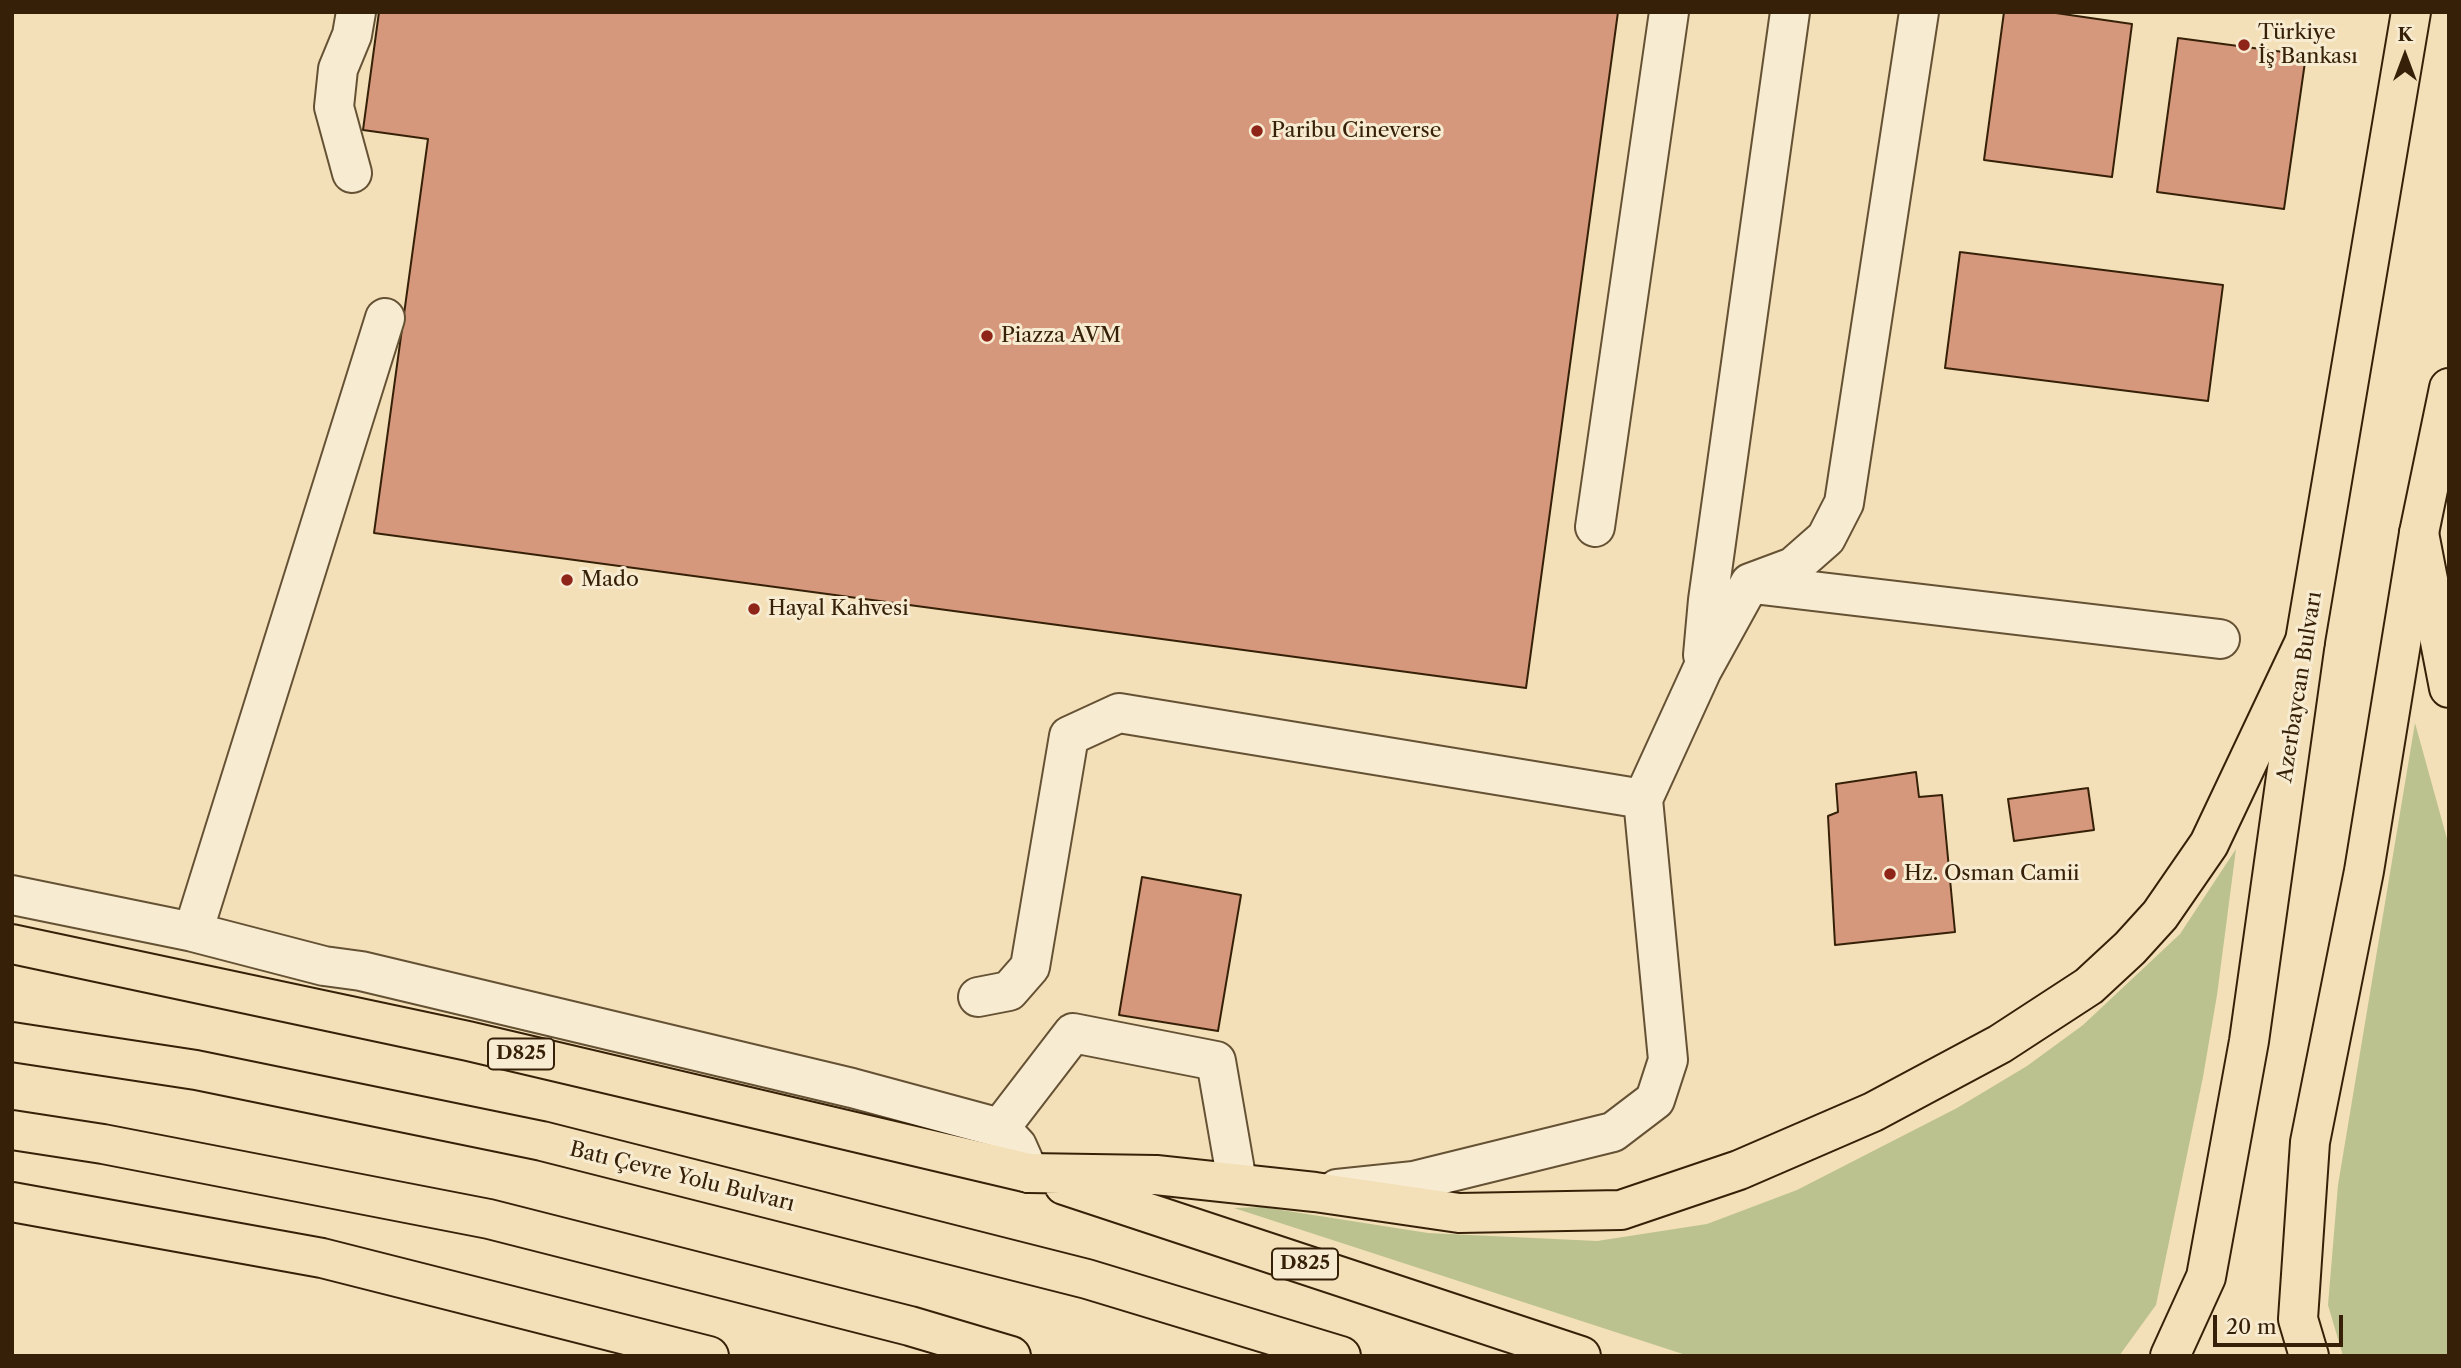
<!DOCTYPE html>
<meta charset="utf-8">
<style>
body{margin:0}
#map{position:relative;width:2461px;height:1368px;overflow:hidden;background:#f3e0b8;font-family:"Libre Caslon Text",serif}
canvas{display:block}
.frame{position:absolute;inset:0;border:14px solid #362108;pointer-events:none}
.north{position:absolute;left:2370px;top:21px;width:70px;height:70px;-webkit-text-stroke:5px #f7ebd1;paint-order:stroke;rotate:0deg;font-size:19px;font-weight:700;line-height:28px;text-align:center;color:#362108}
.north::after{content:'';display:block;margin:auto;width:24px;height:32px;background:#362108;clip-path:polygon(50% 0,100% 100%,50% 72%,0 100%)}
.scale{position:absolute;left:2213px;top:1315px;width:130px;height:32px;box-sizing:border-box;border:4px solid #362108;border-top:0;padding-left:9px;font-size:21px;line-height:24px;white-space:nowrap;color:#362108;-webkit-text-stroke:5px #f7ebd1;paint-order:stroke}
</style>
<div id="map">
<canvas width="2461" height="1368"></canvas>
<div class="frame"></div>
<div class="north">K</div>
<div class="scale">20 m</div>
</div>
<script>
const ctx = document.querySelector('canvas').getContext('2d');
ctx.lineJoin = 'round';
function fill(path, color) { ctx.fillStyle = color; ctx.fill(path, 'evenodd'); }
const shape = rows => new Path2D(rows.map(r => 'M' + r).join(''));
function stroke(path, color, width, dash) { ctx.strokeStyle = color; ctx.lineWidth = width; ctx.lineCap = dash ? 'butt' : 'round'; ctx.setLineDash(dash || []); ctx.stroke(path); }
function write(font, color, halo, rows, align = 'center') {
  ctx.font = font + ' "Libre Caslon Text",serif'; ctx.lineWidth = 6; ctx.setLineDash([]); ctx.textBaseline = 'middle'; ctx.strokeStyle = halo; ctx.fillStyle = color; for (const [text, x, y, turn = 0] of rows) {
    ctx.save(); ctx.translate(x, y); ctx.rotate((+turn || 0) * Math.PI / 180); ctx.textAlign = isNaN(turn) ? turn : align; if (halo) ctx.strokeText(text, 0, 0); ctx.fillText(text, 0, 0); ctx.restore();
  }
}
fill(shape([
 [2415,723,2449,846,2449,1356,2343,1356,2328,1305,2338,1185],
 [2236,849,2217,995,2203,1077,2156,1305,2119,1356,1689,1356,1234,1208,1262,1207,1428,1233,1597,1241,1707,1224,1797,1190,1957,1108,2027,1066,2083,1025,2180,934]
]), '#bbc28f');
const building = shape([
 [379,12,1618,12,1526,688,374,533,428,139,363,130,379,12],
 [2004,12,2049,12,2132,24,2112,177,1984,160,2004,12],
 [2178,38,2306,55,2284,209,2157,192,2178,38],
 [1960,252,2223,285,2208,401,1945,368,1960,252],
 [1916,772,1919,797,1942,795,1955,932,1835,945,1828,816,1838,812,1836,784,1916,772],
 [2088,788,2094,830,2014,841,2008,799,2088,788],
 [1142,877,1241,895,1218,1031,1119,1015,1142,877]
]);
fill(building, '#d5987c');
stroke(building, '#362108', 2);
const minor = shape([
 [352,173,334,107,338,69,352,35,356,12],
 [1595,527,1669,12],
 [1753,584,2220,639],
 [1703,655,1708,600,1790,12],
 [12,895,193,932,324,966,361,971,852,1088,1000,1128,1017,1146,1029,1173],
 [193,932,385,318],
 [978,997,1009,991,1030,967,1069,736,1119,713,1643,799],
 [1000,1128,1073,1033,1216,1061,1237,1182],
 [1337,1189,1414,1181,1613,1132,1655,1100,1668,1060,1643,799,1702,670,1750,583,1793,567,1826,538,1844,503,1919,12]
]);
const major = shape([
 [12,944,468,1041,1029,1173],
 [12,1202,322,1258,709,1356],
 [2170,1356,2206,1277,2249,1041,2305,641,2411,12],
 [2309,1356,2298,1319,2310,1142,2364,871,2419,533,2449,388]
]);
const highway = shape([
 [2419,533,2449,688],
 [12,1042,196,1070,542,1141,1087,1279,1341,1356],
 [12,1130,103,1144,489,1219,910,1326,1011,1356],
 [1029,1173,1156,1175,1315,1192,1459,1213,1621,1210,1739,1170,1873,1112,2000,1044,2089,986,2130,948,2160,915,2209,844,2305,641],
 [1064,1185,1581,1356]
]);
stroke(minor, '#655134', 42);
stroke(major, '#362108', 42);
stroke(highway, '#362108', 42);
stroke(minor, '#f7ebd1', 38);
stroke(major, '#f3e0b8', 38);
stroke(highway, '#f3e0b8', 38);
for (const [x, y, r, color] of [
 [2244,45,7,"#8f2418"],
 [1257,131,7,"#8f2418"],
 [987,336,7,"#8f2418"],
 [567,580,7,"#8f2418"],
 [754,609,7,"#8f2418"],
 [1890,874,7,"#8f2418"]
]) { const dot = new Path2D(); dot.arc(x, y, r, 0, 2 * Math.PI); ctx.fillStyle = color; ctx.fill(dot); stroke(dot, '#f7ebd1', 2.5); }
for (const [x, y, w] of [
 [521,1054,66],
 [1305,1264,66]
]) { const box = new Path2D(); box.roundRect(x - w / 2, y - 15.5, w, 31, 5); ctx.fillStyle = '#f7ebd1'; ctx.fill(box); stroke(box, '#362108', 2); }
write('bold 19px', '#362108', null, [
 ["D825",521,1054],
 ["D825",1305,1264]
]);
write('21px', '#362108', '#f7ebd1', [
 ["Türkiye",2258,33],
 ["İş Bankası",2258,57],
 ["Paribu Cineverse",1271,131],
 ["Piazza AVM",1001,336],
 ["Mado",581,580],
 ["Hayal Kahvesi",768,609],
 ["Hz. Osman Camii",1904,874]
], 'left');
write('21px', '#362108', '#f7ebd1', [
 ["Azerbaycan Bulvarı",2300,687,-81],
 ["Batı Çevre Yolu Bulvarı",682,1177,14]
]);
</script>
